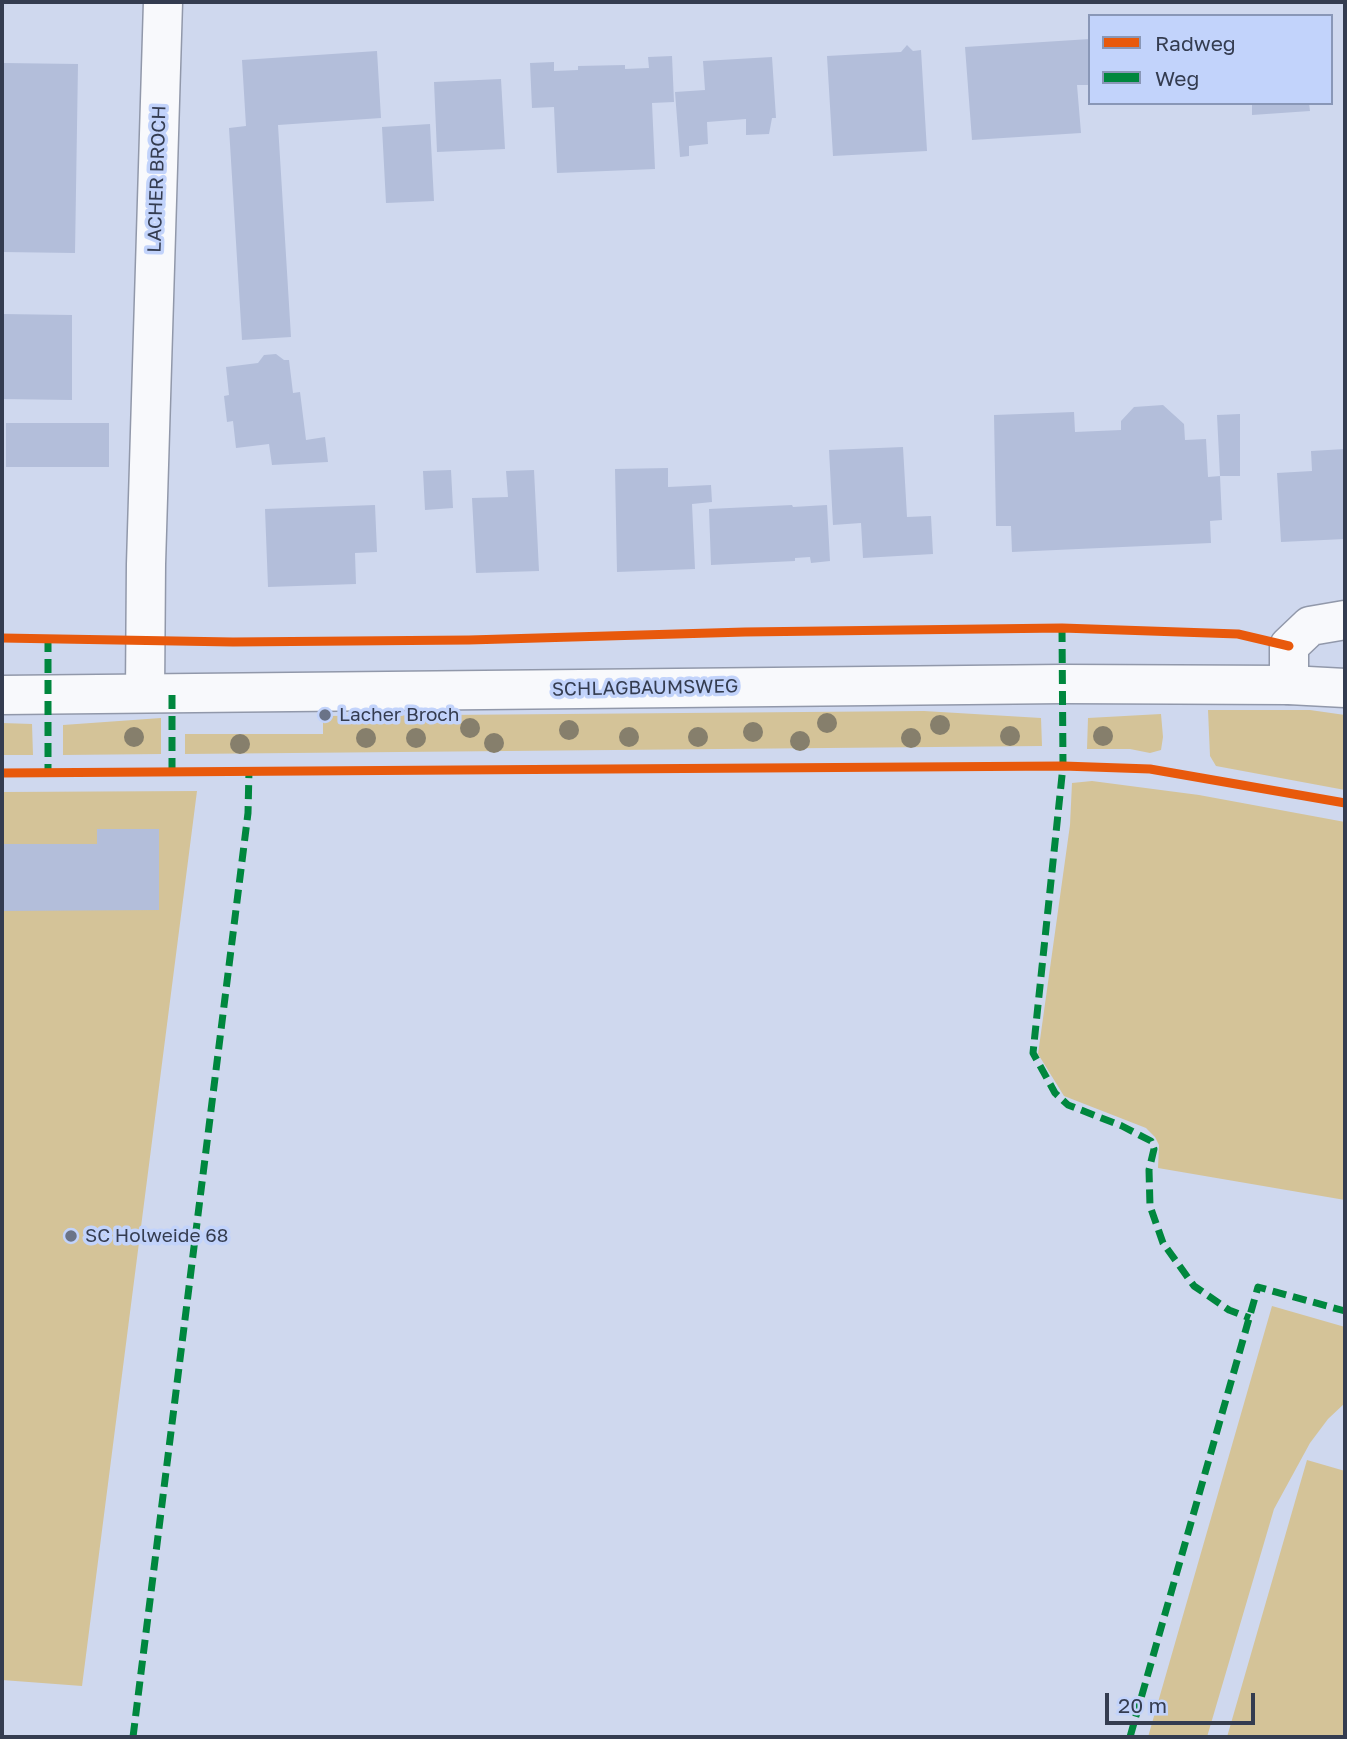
<!DOCTYPE html>
<style>
body{margin:0}
#map{position:relative;width:1347px;height:1739px;overflow:hidden;background:#cfd8ee;font-family:"Golos Text",sans-serif}
canvas{display:block}
.frame{position:absolute;inset:0;border:4px solid #343c50;pointer-events:none}
.legend{position:absolute;left:1088px;top:14px;width:245px;height:91px;box-sizing:border-box;background:#c2d3fb;border:2px solid #8997b7;margin:0;padding:9px 12px;list-style:none;font-size:21px;color:#343c50}
.legend li{display:flex;align-items:center;gap:14px;height:35px}
.legend b{width:35px;border:2px solid #8997b7}
.scale{position:absolute;left:1105px;top:1693px;width:150px;height:32px;box-sizing:border-box;border:4px solid #343c50;border-top:0;padding-left:9px;font-size:21px;line-height:24px;white-space:nowrap;color:#343c50;-webkit-text-stroke:5px #c2d3fb;paint-order:stroke}
</style>
<div id="map">
<canvas width="1347" height="1739"></canvas>
<div class="frame"></div>
<ul class="legend">
<li><b style="height:9px;background:#e8590c"></b>Radweg</li>
<li><b style="height:9px;background:#00873e"></b>Weg</li>
</ul>
<div class="scale">20 m</div>
</div>
<script>
const ctx = document.querySelector('canvas').getContext('2d');
ctx.lineJoin = 'round';
function fill(path, color) { ctx.fillStyle = color; ctx.fill(path, 'evenodd'); }
const shape = rows => new Path2D(rows.map(r => 'M' + r).join(''));
function stroke(path, color, width, dash) { ctx.strokeStyle = color; ctx.lineWidth = width; ctx.lineCap = dash ? 'butt' : 'round'; ctx.setLineDash(dash || []); ctx.stroke(path); }
function write(font, color, halo, rows, align = 'center') {
  ctx.font = font + ' "Golos Text",sans-serif'; ctx.lineWidth = 7; ctx.setLineDash([]); ctx.textBaseline = 'middle'; ctx.strokeStyle = halo; ctx.fillStyle = color; for (const [text, x, y, turn = 0] of rows) {
    ctx.save(); ctx.translate(x, y); ctx.rotate((+turn || 0) * Math.PI / 180); ctx.textAlign = isNaN(turn) ? turn : align; if (halo) ctx.strokeText(text, 0, 0); ctx.fillText(text, 0, 0); ctx.restore();
  }
}
fill(shape([
 [1208,710,1310,710,1345,715,1345,790,1216,766,1210,756],
 [924,711,1041,718,1042,746,185,754,185,734,323,734,323,716],
 [1161,714,1163,737,1161,750,1150,753,1130,749,1087,749,1088,718],
 [161,718,161,754,63,755,63,725],
 [2,723,32,724,33,755,2,755],
 [1092,781,1199,795,1345,822,1345,1200,1158,1168,1159,1145,1155,1137,1146,1128,1064,1096,1038,1054,1070,825,1072,783],
 [197,791,82,1686,2,1680,2,792],
 [1272,1306,1345,1327,1345,1403,1328,1419,1310,1443,1274,1509,1207,1737,1148,1737],
 [1307,1460,1345,1471,1345,1737,1227,1737]
]), '#d4c398');
fill(shape([
 [1090,39,1090,85,1077,85,1081,133,972,140,965,47],
 [907,45,913,51,921,50,927,151,833,156,827,56,901,52],
 [377,51,381,118,278,125,291,337,242,340,229,128,246,126,242,60],
 [672,56,674,102,652,103,655,169,557,173,554,107,532,108,530,63,554,62,554,71,578,70,578,66,625,65,625,69,649,68,648,57],
 [772,57,776,118,772,118,769,134,746,135,746,119,707,122,708,144,689,146,689,156,680,157,675,92,705,90,703,61],
 [4,63,78,64,75,253,2,252],
 [501,79,505,149,437,152,434,82],
 [1252,103,1309,103,1310,111,1252,115],
 [430,124,434,201,386,203,382,127],
 [2,314,72,315,72,400,2,399],
 [276,354,284,360,289,360,293,393,300,392,306,440,325,437,328,462,272,465,269,444,236,448,233,421,227,422,224,396,229,395,226,367,258,363,264,355],
 [1163,405,1184,424,1185,440,1206,439,1208,477,1220,476,1222,520,1210,521,1211,543,1012,552,1011,526,996,526,994,415,1074,412,1075,432,1121,430,1121,421,1134,407],
 [1240,414,1240,476,1220,476,1217,415],
 [6,423,109,423,109,467,6,467],
 [903,447,907,517,931,516,933,554,863,558,861,523,833,525,829,450],
 [1345,449,1345,539,1281,542,1277,473,1312,471,1311,451],
 [668,468,668,487,711,485,712,502,692,504,695,569,617,572,615,469],
 [451,470,453,508,425,510,423,471],
 [534,470,539,571,476,573,472,498,508,497,506,471],
 [375,505,377,552,355,553,356,584,268,587,265,509],
 [792,505,793,507,827,505,830,561,811,563,810,557,795,558,795,561,711,565,709,509],
 [97,829,159,829,159,910,2,911,2,844,97,844]
]), '#b3beda');
const minor = shape([
 [1289,685,1289,646,1310,626,1345,620],
 [145,693,146,564,163,2]
]);
const secondary = shape([
 [2,695,1063,684,1289,685,1345,688]
]);
stroke(minor, '#9198aa', 41);
stroke(secondary, '#9198aa', 41);
stroke(minor, '#f8f9fc', 38);
stroke(secondary, '#f8f9fc', 38);
stroke(shape([
 [1062,628,1063,766,1033,1053,1055,1093,1068,1105,1122,1126,1151,1141,1154,1149,1149,1170,1150,1206,1163,1243,1194,1286,1229,1310,1250,1318],
 [48,638,48,773],
 [172,772,172,692],
 [133,1737,248,813,249,771],
 [1130,1737,1258,1287,1345,1311]
]), '#00873e', 7, [14, 7]);
stroke(shape([
 [2,638,233,642,469,640,745,632,1062,628,1238,634,1289,646],
 [2,773,1063,766,1150,769,1345,803]
]), '#e8590c', 9);
ctx.fillStyle = '#867f6c';
for (const [x, y] of [
 [827,723],
 [940,725],
 [470,728],
 [569,730],
 [753,732],
 [1010,736],
 [1103,736],
 [134,737],
 [629,737],
 [698,737],
 [366,738],
 [416,738],
 [911,738],
 [800,741],
 [494,743],
 [240,744]
]) { ctx.beginPath(); ctx.arc(x, y, 10, 0, 2 * Math.PI); ctx.fill(); }
for (const [x, y, r, color] of [
 [325,715,7,"#6a7387"],
 [71,1236,7,"#6a7387"]
]) { const dot = new Path2D(); dot.arc(x, y, r, 0, 2 * Math.PI); ctx.fillStyle = color; ctx.fill(dot); stroke(dot, '#c2d3fb', 2.5); }
write('19px', '#343c50', '#c2d3fb', [
 ["LACHER BROCH",157,179,-88],
 ["SCHLAGBAUMSWEG",645,688,-1]
]);
write('19px', '#343c50', '#c2d3fb', [
 ["Lacher Broch",339,715],
 ["SC Holweide 68",85,1236]
], 'left');
</script>
